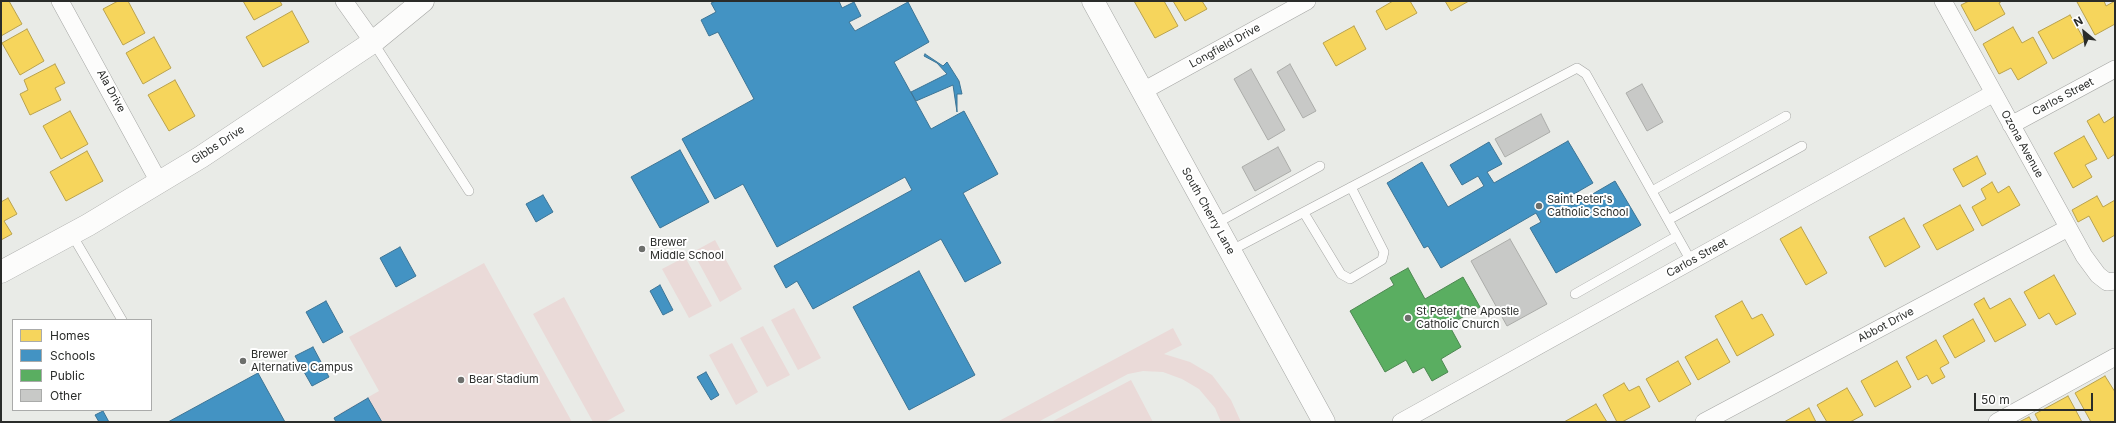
<!DOCTYPE html>
<style>
body{margin:0}
#map{position:relative;width:2116px;height:423px;overflow:hidden;background:#e9ebe7;font-family:Inter,sans-serif}
canvas{display:block}
.frame{position:absolute;inset:0;border:2px solid #2a2c2a;pointer-events:none}
.legend{position:absolute;left:12px;top:319px;width:140px;height:92px;box-sizing:border-box;background:#fff;border:1px solid #aaabaa;margin:0;padding:5px 7px;list-style:none;font-size:12px;color:#2a2c2a}
.legend li{display:flex;align-items:center;gap:8px;height:20px}
.legend b{width:20px;border:1px solid #aaabaa}
.north{position:absolute;left:2064px;top:12px;width:40px;height:40px;-webkit-text-stroke:3px #fff;paint-order:stroke;rotate:331deg;font-size:11px;font-weight:700;line-height:16px;text-align:center;color:#2a2c2a}
.north::after{content:'';display:block;margin:auto;width:14px;height:18px;background:#2a2c2a;clip-path:polygon(50% 0,100% 100%,50% 72%,0 100%)}
.scale{position:absolute;left:1974px;top:393px;width:119px;height:18px;box-sizing:border-box;border:2px solid #2a2c2a;border-top:0;padding-left:5px;font-size:12px;line-height:14px;white-space:nowrap;color:#2a2c2a;-webkit-text-stroke:3px #fff;paint-order:stroke}
</style>
<div id="map">
<canvas width="2116" height="423"></canvas>
<div class="frame"></div>
<ul class="legend">
<li><b style="height:11px;background:#f6d55c"></b>Homes</li>
<li><b style="height:11px;background:#4393c3"></b>Schools</li>
<li><b style="height:11px;background:#5aae61"></b>Public</li>
<li><b style="height:11px;background:#c8c9c7"></b>Other</li>
</ul>
<div class="north">N</div>
<div class="scale">50 m</div>
</div>
<script>
const ctx = document.querySelector('canvas').getContext('2d');
ctx.lineJoin = 'round';
function fill(path, color) { ctx.fillStyle = color; ctx.fill(path, 'evenodd'); }
const shape = rows => new Path2D(rows.map(r => 'M' + r).join(''));
function stroke(path, color, width, dash) { ctx.strokeStyle = color; ctx.lineWidth = width; ctx.lineCap = dash ? 'butt' : 'round'; ctx.setLineDash(dash || []); ctx.stroke(path); }
function write(font, color, halo, rows, align = 'center') {
  ctx.font = font + ' Inter,sans-serif'; ctx.lineWidth = 4; ctx.setLineDash([]); ctx.textBaseline = 'middle'; ctx.strokeStyle = halo; ctx.fillStyle = color; for (const [text, x, y, turn = 0] of rows) {
    ctx.save(); ctx.translate(x, y); ctx.rotate((+turn || 0) * Math.PI / 180); ctx.textAlign = isNaN(turn) ? turn : align; if (halo) ctx.strokeText(text, 0, 0); ctx.fillText(text, 0, 0); ctx.restore();
  }
}
fill(shape([
 [715,240,742,289,720,302,693,252],
 [685,257,712,306,689,318,662,269],
 [484,263,572,422,345,422,340,413,379,391,349,337],
 [564,297,625,411,605,422,593,422,533,314],
 [794,308,821,358,798,370,771,320],
 [763,326,790,375,767,387,740,338],
 [1173,328,1182,345,1164,354,1190,362,1212,375,1231,400,1241,422,1221,422,1215,408,1199,389,1182,379,1163,372,1143,371,1128,374,1038,422,997,422],
 [732,343,758,392,736,405,709,355],
 [1131,380,1153,422,1051,422]
]), '#eadad8');
const homes = shape([
 [1,1,9,1,22,24,1,36,1,1],
 [118,1,128,1,145,33,123,45,103,9,118,1],
 [243,1,280,1,282,5,254,20,243,1],
 [1134,1,1164,1,1178,26,1155,38,1134,1],
 [1173,1,1202,1,1207,9,1185,21,1173,1],
 [1393,1,1410,1,1417,13,1386,30,1376,11,1393,1],
 [1445,1,1469,1,1451,11,1445,1],
 [1969,1,2002,1,1999,3,2005,14,1975,31,1961,5,1969,1],
 [2080,1,2104,1,2106,6,2115,1,2115,24,2095,35,2077,2,2080,1],
 [292,11,309,42,263,67,246,37,292,11],
 [2070,15,2085,41,2053,59,2038,32,2070,15],
 [1354,26,1366,49,1336,66,1323,43,1354,26],
 [2013,27,2022,43,2033,37,2047,63,2018,80,2011,68,1999,74,1983,44,2013,27],
 [27,29,44,61,20,75,2,43,27,29],
 [154,37,171,68,143,84,126,53,154,37],
 [55,64,65,83,55,88,61,100,30,115,20,94,28,90,24,80,55,64],
 [175,80,195,116,169,131,148,95,175,80],
 [70,111,88,144,61,159,43,126,70,111],
 [2099,114,2104,123,2115,116,2115,154,2108,159,2087,121,2099,114],
 [2084,136,2097,159,2085,165,2092,177,2073,188,2054,153,2084,136],
 [87,151,103,181,66,201,50,172,87,151],
 [1977,156,1986,174,1963,187,1953,169,1977,156],
 [1992,182,1998,193,2009,186,2020,205,1982,226,1972,207,1986,199,1981,189,1992,182],
 [2097,196,2103,207,2115,200,2115,235,2103,242,2089,216,2078,222,2072,210,2097,196],
 [8,198,17,214,4,221,12,234,1,240,1,202,8,198],
 [1960,205,1974,230,1937,250,1923,225,1960,205],
 [1904,218,1920,247,1885,267,1869,237,1904,218],
 [1801,227,1827,273,1806,285,1780,239,1801,227],
 [2054,275,2076,314,2056,325,2049,313,2039,319,2024,292,2054,275],
 [1984,298,1990,309,2010,298,2026,325,1995,342,1974,304,1984,298],
 [1742,301,1752,319,1762,314,1774,335,1737,356,1715,316,1742,301],
 [1973,319,1985,341,1955,358,1943,336,1973,319],
 [1717,339,1730,362,1698,380,1685,357,1717,339],
 [1936,340,1949,363,1940,368,1945,377,1932,384,1927,375,1918,380,1906,357,1936,340],
 [1678,361,1691,384,1659,402,1646,379,1678,361],
 [1897,361,1911,387,1875,407,1861,381,1897,361],
 [2105,376,2115,392,2115,422,2091,422,2075,393,2105,376],
 [1624,383,1629,391,1639,386,1650,407,1622,422,1617,422,1603,395,1624,383],
 [1847,388,1863,415,1850,422,1827,422,1817,405,1847,388],
 [2068,396,2082,422,2039,422,2035,414,2068,396],
 [1596,404,1607,422,1564,422,1596,404],
 [1809,408,1816,422,1784,422,1809,408],
 [2029,417,2032,422,2019,422,2029,417]
]);
fill(homes, '#f6d55c');
stroke(homes, '#b9a24d', 1);
const schools = shape([
 [716,1,839,1,842,8,854,2,861,16,849,22,855,31,908,2,929,42,894,62,931,129,964,111,998,174,963,193,1001,263,965,282,941,239,813,309,797,281,786,288,774,266,912,190,905,177,777,247,743,184,715,199,682,139,754,99,718,32,709,36,701,20,716,12,711,3,716,1],
 [925,54,943,66,947,62,959,81,962,94,957,94,957,112,953,85,916,101,911,92,947,74,937,63,924,56,925,54],
 [1568,141,1593,183,1567,198,1572,206,1615,181,1641,225,1556,273,1530,228,1541,222,1536,213,1441,268,1428,246,1424,248,1387,183,1422,162,1448,207,1484,186,1478,176,1462,185,1450,165,1489,142,1502,164,1487,172,1494,183,1568,141],
 [680,150,709,202,660,228,631,177,680,150],
 [543,195,553,212,536,222,526,204,543,195],
 [400,247,416,276,396,287,380,258,400,247],
 [919,271,975,375,909,410,853,307,919,271],
 [660,285,673,310,663,315,650,291,660,285],
 [326,301,343,332,323,343,306,312,326,301],
 [313,347,329,377,312,386,295,356,313,347],
 [706,372,719,395,711,400,697,377,706,372],
 [258,373,285,422,168,422,258,373],
 [368,398,382,422,336,422,334,418,368,398],
 [103,411,109,422,99,422,95,415,103,411]
]);
fill(schools, '#4393c3');
stroke(schools, '#3c7495', 1);
const public = shape([
 [1408,268,1425,299,1463,277,1480,307,1449,325,1461,347,1441,359,1448,372,1432,381,1424,367,1413,373,1406,360,1385,372,1350,311,1394,285,1390,278,1408,268]
]);
fill(public, '#5aae61');
stroke(public, '#4c8750', 1);
const building = shape([
 [1290,64,1316,111,1303,118,1277,72,1290,64],
 [1251,69,1285,130,1268,140,1234,79,1251,69],
 [1642,84,1663,122,1647,131,1626,93,1642,84],
 [1541,114,1550,132,1505,157,1495,139,1541,114],
 [1278,147,1291,171,1255,191,1242,167,1278,147],
 [1510,239,1547,304,1507,326,1471,261,1510,239]
]);
fill(building, '#c8c9c7');
stroke(building, '#abaca9', 1);
const lane = shape([
 [373,42,469,191],
 [1652,191,1786,116],
 [1304,213,1341,274,1350,279,1382,260,1384,252,1351,187],
 [1668,220,1802,146],
 [1215,224,1320,166],
 [71,233,122,320],
 [1230,251,1577,68,1586,74,1691,261],
 [1575,294,1677,236]
]);
const street = shape([
 [60,1,159,182],
 [344,1,373,42],
 [1943,1,2084,256,2098,275,2107,282,2115,281],
 [1143,91,1307,1],
 [2011,125,2115,69],
 [1401,422,1994,93],
 [1704,422,2068,228],
 [1997,422,2115,357]
]);
const secondary = shape([
 [1093,1,1324,422],
 [1,272,88,225,201,157,373,42,423,1]
]);
stroke(lane, '#a4a5a3', 10);
stroke(street, '#a4a5a3', 18);
stroke(secondary, '#a4a5a3', 23);
stroke(lane, '#fcfcfb', 9);
stroke(street, '#fcfcfb', 17);
stroke(secondary, '#fcfcfb', 22);
for (const [x, y, r, color] of [
 [1539,206,4,"#6d6f6c"],
 [642,249,4,"#6d6f6c"],
 [1408,318,4,"#6d6f6c"],
 [243,361,4,"#6d6f6c"],
 [461,380,4,"#6d6f6c"]
]) { const dot = new Path2D(); dot.arc(x, y, r, 0, 2 * Math.PI); ctx.fillStyle = color; ctx.fill(dot); stroke(dot, '#fff', 1.5); }
write('11px', '#2a2c2a', '#fff', [
 ["Longfield Drive",1225,46,-29],
 ["Ala Drive",111,91,61],
 ["Carlos Street",2063,97,-28],
 ["Ozona Avenue",2022,144,61],
 ["Gibbs Drive",218,145,-33],
 ["South Cherry Lane",1208,211,61],
 ["Carlos Street",1697,258,-29],
 ["Abbot Drive",1886,325,-28]
]);
write('11px', '#2a2c2a', '#fff', [
 ["Saint Peter's",1547,200],
 ["Catholic School",1547,213],
 ["Brewer",650,243],
 ["Middle School",650,256],
 ["St Peter the Apostle",1416,312],
 ["Catholic Church",1416,325],
 ["Brewer",251,355],
 ["Alternative Campus",251,368],
 ["Bear Stadium",469,380]
], 'left');
</script>
